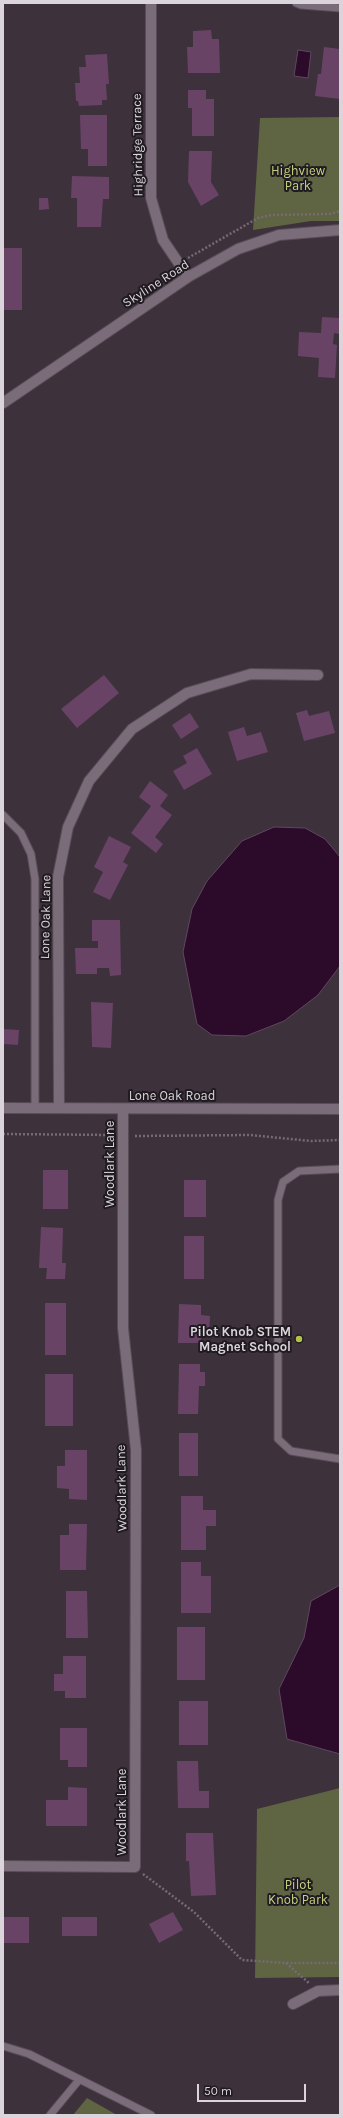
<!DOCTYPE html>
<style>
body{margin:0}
#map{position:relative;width:343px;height:2118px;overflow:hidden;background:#3d313c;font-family:Karla,sans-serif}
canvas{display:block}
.frame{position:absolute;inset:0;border:4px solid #dcd4db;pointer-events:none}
.scale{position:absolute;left:197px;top:2084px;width:109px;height:18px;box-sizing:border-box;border:2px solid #dcd4db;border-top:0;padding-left:5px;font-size:12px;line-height:14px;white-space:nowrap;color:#dcd4db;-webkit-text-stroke:3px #201b20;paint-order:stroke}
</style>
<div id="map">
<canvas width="343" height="2118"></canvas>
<div class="frame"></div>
<div class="scale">50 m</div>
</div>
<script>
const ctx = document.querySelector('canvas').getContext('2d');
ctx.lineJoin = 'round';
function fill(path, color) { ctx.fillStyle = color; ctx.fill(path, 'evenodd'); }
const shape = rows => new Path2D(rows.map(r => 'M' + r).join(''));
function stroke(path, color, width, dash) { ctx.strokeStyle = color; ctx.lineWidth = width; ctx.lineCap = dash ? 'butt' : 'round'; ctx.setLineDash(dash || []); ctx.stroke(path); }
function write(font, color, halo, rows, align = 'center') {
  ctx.font = font + ' Karla,sans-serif'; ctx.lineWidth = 4; ctx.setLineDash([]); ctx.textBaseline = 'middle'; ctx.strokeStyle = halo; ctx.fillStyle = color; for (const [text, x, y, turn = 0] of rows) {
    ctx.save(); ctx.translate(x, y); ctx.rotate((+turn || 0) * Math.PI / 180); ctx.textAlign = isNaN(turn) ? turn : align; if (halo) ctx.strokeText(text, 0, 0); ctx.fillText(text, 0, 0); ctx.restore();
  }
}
fill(shape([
 [340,117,340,221,311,221,253,230,260,118],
 [340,1788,340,1977,255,1978,257,1809],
 [87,2098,117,2115,73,2115]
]), '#5f6442');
const water = shape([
 [298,50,311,52,308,78,294,76,298,50],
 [274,827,305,828,325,839,340,857,340,966,318,995,284,1021,246,1036,212,1035,197,1024,183,952,192,909,207,881,242,841,274,827],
 [340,1585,340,1754,287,1739,279,1689,304,1638,311,1601,340,1585]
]);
fill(water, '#2b0a2a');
stroke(water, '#60475f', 1);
fill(shape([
 [211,30,212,39,219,39,220,73,188,73,187,47,193,47,193,31],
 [324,47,340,49,340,99,315,96,318,74,321,74],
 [107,54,109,84,106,84,107,100,102,100,102,105,79,106,78,101,76,101,75,83,80,83,79,67,86,67,85,55],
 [188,90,206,90,206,99,214,99,214,136,192,136,192,108,188,108],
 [80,115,107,115,107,166,88,166,88,149,81,149],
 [189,151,212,151,211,182,219,195,201,206,188,182],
 [72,176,109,177,109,199,103,199,101,227,77,227,77,198,71,198],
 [39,198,48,198,49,209,39,210],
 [3,248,22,248,22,310,3,310],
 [322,317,340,318,340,334,334,333,333,344,337,345,335,378,318,377,319,358,298,356,299,332,321,333],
 [104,675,119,693,77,728,61,709],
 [307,710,309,716,329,711,335,733,304,741,296,713],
 [190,713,199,727,181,739,172,725],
 [244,727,247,736,261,732,268,752,237,761,228,732],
 [197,748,212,774,184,790,173,771,187,763,183,756],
 [150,781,168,795,160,806,172,815,155,837,163,844,156,853,131,833,151,806,139,797],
 [109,836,131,847,123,862,128,865,110,900,93,892,103,872,94,867],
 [92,920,120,920,121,975,110,976,109,968,97,968,97,974,76,974,75,948,98,948,98,941,92,941],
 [91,1002,113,1003,111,1048,92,1047],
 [3,1029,19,1030,18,1045,3,1044],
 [43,1170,68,1170,68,1209,43,1209],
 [184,1180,206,1180,206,1217,184,1217],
 [41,1227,63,1228,62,1263,66,1263,65,1279,46,1279,47,1268,39,1268],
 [184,1236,204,1236,204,1279,184,1279],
 [45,1303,66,1303,66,1355,45,1355],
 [179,1304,201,1305,201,1315,210,1316,209,1332,201,1331,201,1343,178,1343],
 [179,1364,200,1364,200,1372,205,1372,205,1386,199,1386,198,1414,178,1414],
 [45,1374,73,1374,73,1426,45,1426],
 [179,1433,198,1433,198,1476,179,1476],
 [65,1450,87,1450,87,1500,69,1499,69,1489,57,1488,57,1466,65,1466],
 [181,1496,203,1496,203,1510,216,1510,216,1526,206,1526,206,1550,181,1550],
 [69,1524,87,1524,86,1570,60,1570,60,1535,69,1535],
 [181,1562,201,1562,201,1576,211,1576,211,1613,181,1613],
 [66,1591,87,1591,88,1638,66,1638],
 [177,1627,205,1627,205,1680,177,1680],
 [63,1656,86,1656,86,1698,65,1698,65,1691,54,1691,54,1674,63,1674],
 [179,1701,208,1701,208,1745,179,1745],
 [60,1728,87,1728,87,1767,68,1767,68,1760,60,1760],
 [177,1761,198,1761,199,1791,209,1791,209,1808,178,1808],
 [68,1787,87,1788,87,1826,46,1826,46,1800,68,1800],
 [186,1833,213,1833,216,1895,191,1896,189,1861,186,1861],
 [173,1912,183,1930,159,1943,149,1924],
 [3,1917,29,1917,29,1943,3,1943],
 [62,1917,97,1917,97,1936,62,1936]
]), '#694366');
const lane = shape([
 [296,3,301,5,340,8],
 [3,815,21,833,31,854,35,879,35,1108],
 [340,1169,299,1171,283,1182,278,1200,278,1439,291,1451,340,1459],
 [3,2046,29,2054,151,2115],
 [50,2115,79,2080]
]);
const street = shape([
 [151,3,151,198,163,240,188,277],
 [3,403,188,277,238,249,279,235,340,230],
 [59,1108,58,877,68,827,89,781,132,729,187,693,251,674,318,675],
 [3,1866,135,1867,136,1450,123,1328,123,1109],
 [293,2004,318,1991,340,1990]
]);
const secondary = shape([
 [3,1108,340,1109]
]);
stroke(lane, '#584d57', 9);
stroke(street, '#584d57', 12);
stroke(secondary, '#584d57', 12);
stroke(shape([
 [188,258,258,218,271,215,329,214,340,211],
 [3,1134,112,1135],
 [135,1136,250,1135,311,1141,340,1140],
 [143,1874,194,1912,242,1960,285,1963,340,1963],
 [286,1963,309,1983]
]), '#766b75', 2.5, [2, 2]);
stroke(lane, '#7a6c79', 7);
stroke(street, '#7a6c79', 10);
stroke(secondary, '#7a6c79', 10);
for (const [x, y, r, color] of [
 [299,1339,4,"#b4c24a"]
]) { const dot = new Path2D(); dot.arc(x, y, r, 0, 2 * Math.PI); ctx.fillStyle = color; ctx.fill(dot); stroke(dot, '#201b20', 1.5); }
write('13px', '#dcd4db', '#201b20', [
 ["Highridge Terrace",138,145,-91],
 ["Skyline Road",156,284,-33],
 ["Lone Oak Lane",46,917,-89],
 ["Lone Oak Road",172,1096],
 ["Woodlark Lane",110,1164,-90],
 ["Woodlark Lane",122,1488,-91],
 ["Woodlark Lane",122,1812,-90]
]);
write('13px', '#c6d181', '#201b20', [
 ["Highview",298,171],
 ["Park",298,186],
 ["Pilot",298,1885],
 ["Knob Park",298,1900]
]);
write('bold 13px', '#dcd4db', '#201b20', [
 ["Pilot Knob STEM",291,1332],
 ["Magnet School",291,1347]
], 'right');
</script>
